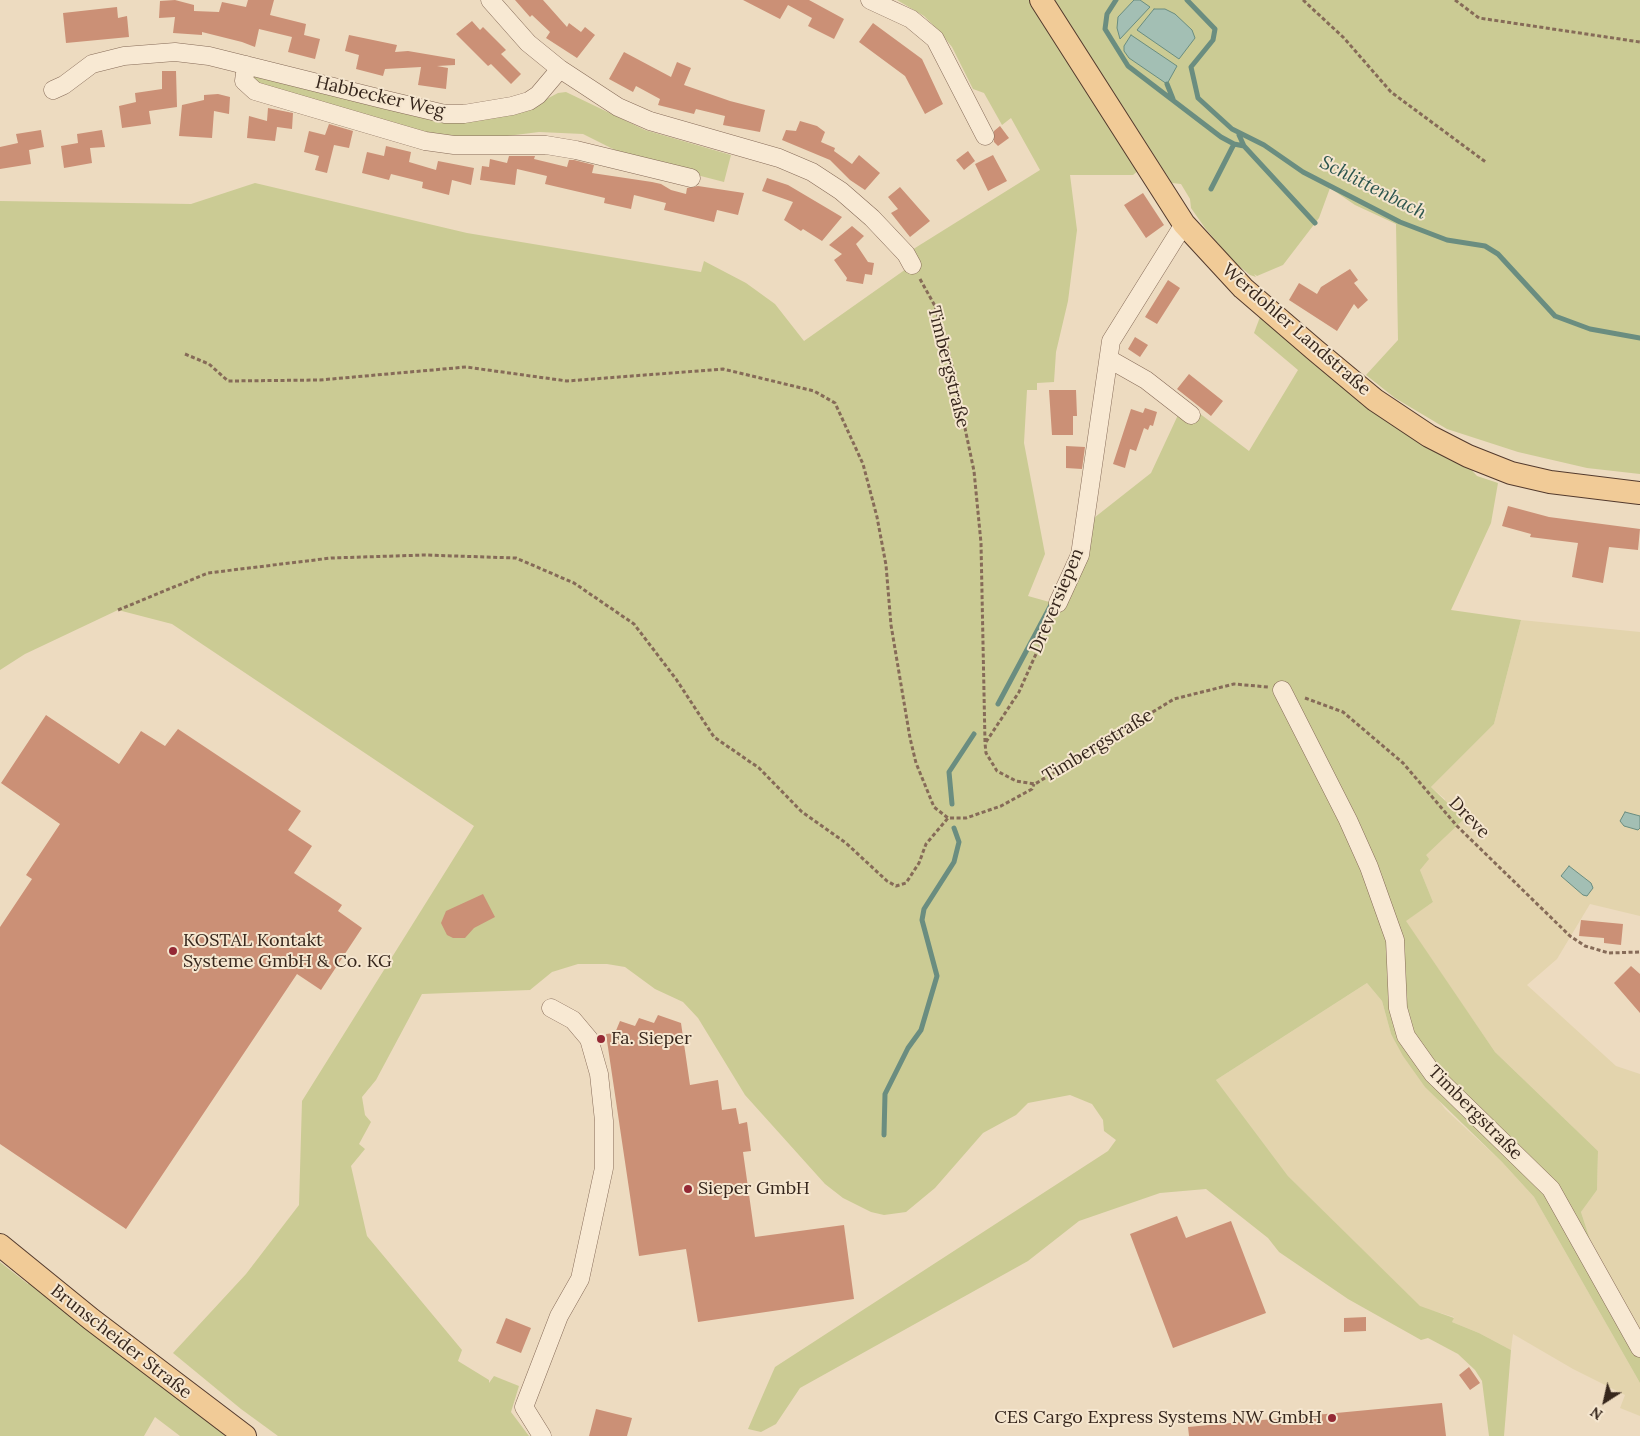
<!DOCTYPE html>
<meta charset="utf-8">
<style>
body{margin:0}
#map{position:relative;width:1640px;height:1436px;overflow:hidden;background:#eddbc0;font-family:Lora,serif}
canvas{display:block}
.north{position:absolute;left:1580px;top:1376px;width:50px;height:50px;-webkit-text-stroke:4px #f5e6cf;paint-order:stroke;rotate:215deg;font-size:14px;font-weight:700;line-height:20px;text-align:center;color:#36261c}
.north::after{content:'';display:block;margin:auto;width:18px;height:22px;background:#36261c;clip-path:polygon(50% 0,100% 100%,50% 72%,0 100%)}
</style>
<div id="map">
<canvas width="1640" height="1436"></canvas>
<div class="north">N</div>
</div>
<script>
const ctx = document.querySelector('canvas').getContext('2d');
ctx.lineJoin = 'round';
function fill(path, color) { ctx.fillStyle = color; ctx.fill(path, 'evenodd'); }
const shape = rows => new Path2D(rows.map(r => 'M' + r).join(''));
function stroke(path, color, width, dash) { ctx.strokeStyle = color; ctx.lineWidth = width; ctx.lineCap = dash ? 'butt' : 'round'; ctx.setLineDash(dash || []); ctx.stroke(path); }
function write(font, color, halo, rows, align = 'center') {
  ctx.font = font + ' Lora,serif'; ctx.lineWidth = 4; ctx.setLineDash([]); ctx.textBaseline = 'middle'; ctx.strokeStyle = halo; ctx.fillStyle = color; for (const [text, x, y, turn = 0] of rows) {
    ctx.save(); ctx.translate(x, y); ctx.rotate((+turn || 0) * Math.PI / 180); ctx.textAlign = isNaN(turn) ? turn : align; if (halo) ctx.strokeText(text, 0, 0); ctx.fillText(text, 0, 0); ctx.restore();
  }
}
fill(shape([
 [1521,620,1640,632,1640,916,1590,904,1557,959,1527,985,1616,1066,1640,1074,1640,1340,1596,1258,1581,1212,1597,1190,1598,1151,1495,1052,1405,921,1433,902,1420,870,1445,799,1431,787,1494,724],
 [1367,983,1382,1001,1391,1034,1445,1109,1502,1162,1534,1197,1640,1383,1640,1416,1620,1408,1625,1395,1573,1369,1513,1334,1511,1350,1479,1333,1452,1322,1454,1317,1420,1307,1288,1176,1216,1080]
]), '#e3d4ad');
fill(shape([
 [897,0,1032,0,1139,170,1133,175,1070,175,1077,230,1068,301,1056,352,1054,382,1037,383,1037,390,1027,390,1024,443,1045,554,1028,596,1053,603,1085,525,1151,473,1178,415,1195,410,1249,451,1298,370,1254,333,1260,317,1466,464,1477,476,1498,483,1491,523,1451,610,1521,620,1494,724,1431,787,1464,819,1426,855,1429,859,1420,870,1433,902,1406,921,1495,1052,1598,1151,1597,1190,1581,1212,1596,1258,1640,1355,1640,1383,1534,1197,1502,1162,1425,1087,1403,1056,1391,1034,1382,1001,1367,983,1216,1080,1288,1176,1420,1306,1454,1318,1452,1322,1479,1333,1511,1350,1504,1436,1489,1436,1482,1381,1475,1370,1458,1354,1428,1338,1421,1340,1348,1299,1279,1252,1268,1238,1206,1189,1160,1193,1079,1221,1028,1261,800,1388,776,1424,761,1432,748,1429,775,1367,1108,1151,1116,1140,1104,1131,1103,1120,1092,1104,1070,1095,1028,1103,1016,1115,983,1133,935,1188,906,1212,884,1215,871,1212,843,1198,825,1184,745,1095,698,1018,683,1002,655,989,625,967,607,964,578,964,552,972,530,990,422,994,376,1080,362,1097,365,1115,371,1122,359,1144,365,1149,351,1166,367,1236,462,1350,458,1361,489,1380,489,1383,494,1376,519,1386,511,1412,529,1436,278,1436,241,1409,173,1353,246,1274,299,1205,302,1101,474,826,172,624,118,610,25,654,0,670,0,201,191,204,255,183,467,233,701,272,704,261,746,283,775,304,804,341,906,269,899,258,1040,170,1011,118,1002,125,984,93,973,89,952,47,940,32,924,16],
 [1054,0,1640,0,1640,474,1587,468,1518,452,1447,429,1395,398,1366,375,1398,340,1396,224,1355,205,1330,188,1319,218,1283,265,1257,276,1254,274,1256,277,1250,275,1233,261,1205,228,1191,208,1190,199,1181,184,1172,183],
 [253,75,469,121,522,112,558,93,566,92,645,130,731,155,724,182,631,158,583,134,539,132,499,137,441,139,253,84],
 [0,1262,28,1284,30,1283,226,1436,180,1436,155,1417,144,1436,0,1436]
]), '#cbcb94');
const water = shape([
 [1134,0,1140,0,1150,7,1120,39,1117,28,1118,17,1134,0],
 [1154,9,1165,9,1175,14,1192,30,1195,38,1179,59,1137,30,1154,9],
 [1131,35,1177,66,1167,84,1129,58,1124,51,1124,46,1131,35],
 [1625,812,1640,816,1640,828,1638,830,1624,826,1620,821,1625,812],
 [1569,866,1591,883,1593,888,1587,896,1583,895,1561,876,1569,866]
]);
fill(water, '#a3bfb4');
stroke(water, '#6a8d80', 1);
stroke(shape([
 [1116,0,1107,14,1105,29,1128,66,1221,137,1234,144,1244,146],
 [1187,0,1215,29,1213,40,1191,67,1198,98,1232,129,1264,145,1303,172,1400,222,1447,240,1485,246,1498,254,1555,316,1590,329,1640,338],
 [1167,84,1173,99],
 [1239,135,1244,146,1315,223],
 [1211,189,1234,144],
 [998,704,1052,603],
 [952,804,949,772,974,734],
 [884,1135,885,1094,908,1048,921,1030,937,976,922,920,924,909,954,862,959,842,954,828]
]), '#6a8d80', 5);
fill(shape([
 [175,0,194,5,194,11,219,12,222,2,246,7,248,0,274,0,270,15,306,24,304,35,320,39,315,59,288,52,292,37,259,29,255,47,242,42,202,32,202,35,173,33,175,17,159,18,160,1],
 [515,0,543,0,567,27,569,23,581,32,585,27,595,35,577,58,546,38,550,32,532,15,530,17],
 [743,0,809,0,844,19,834,39,808,26,812,18,788,5,780,19],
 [117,7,118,18,127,16,129,37,66,43,63,13],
 [472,21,480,30,483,27,506,50,501,54,521,74,511,84,491,64,488,66,456,34],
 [873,23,922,59,943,104,925,114,905,76,859,42],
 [349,35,397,45,395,52,408,51,455,59,455,65,437,66,448,68,446,89,418,85,421,67,385,69,383,76,356,69,359,55,345,51],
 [624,52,671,77,677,62,691,68,684,85,730,101,765,110,760,132,723,125,725,116,696,109,694,114,658,105,660,99,636,86,633,92,609,79],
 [162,71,176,71,177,107,149,111,151,124,122,128,119,106,136,102,135,93,162,89],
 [218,94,230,97,229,114,214,111,212,138,179,136,182,105,204,100,204,95],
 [268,108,293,113,292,129,277,127,275,141,247,138,249,116,267,121],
 [800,121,817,126,825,132,821,142,835,148,834,151,852,164,859,155,880,173,865,190,850,180,830,160,782,140,786,130,796,131],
 [329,124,353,131,349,148,334,145,327,173,315,170,319,156,304,152,309,131,325,135],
 [1000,126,1009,138,998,146,994,142,994,131],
 [41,130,44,147,29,150,31,164,0,169,0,147,18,143,16,134],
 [102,130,105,147,90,148,92,163,64,168,61,146,78,143,77,134],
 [386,146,411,152,409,162,436,170,438,161,474,168,471,185,452,180,449,195,422,188,423,182,391,174,389,180,362,173,367,152,384,156],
 [968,151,975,161,964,170,956,160],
 [993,155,1007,181,988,191,975,164],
 [509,156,535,156,534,159,567,167,569,160,574,160,594,165,592,173,652,182,661,184,671,190,686,194,687,188,698,186,744,193,738,215,717,210,714,222,664,210,666,203,634,195,631,209,604,203,605,198,545,184,547,176,517,169,515,185,480,180,482,166,489,167,490,159,507,163],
 [767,178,788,185,842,217,822,241,803,229,801,231,784,220,793,202,762,191],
 [900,187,930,221,910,237,891,213,898,209,888,197],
 [1143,193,1164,225,1146,238,1124,205],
 [852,226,864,236,856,244,868,262,874,263,872,275,865,274,863,284,846,281,847,278,834,260,842,254,829,245],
 [1350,269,1358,280,1354,283,1368,300,1358,309,1354,304,1337,331,1289,300,1299,283,1317,294,1321,287],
 [1168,280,1180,288,1157,324,1145,317],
 [1135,337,1148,345,1140,357,1128,349],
 [1189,374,1223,401,1211,416,1177,389],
 [1049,390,1076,390,1077,416,1073,416,1073,435,1052,435],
 [1145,408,1157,412,1153,426,1150,425,1148,430,1144,428,1136,451,1130,449,1125,468,1113,464,1131,409,1143,413],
 [1066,446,1085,447,1082,469,1066,468],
 [1508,506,1549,517,1640,529,1638,550,1609,547,1603,583,1572,577,1578,543,1530,537,1531,534,1502,526],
 [46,715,119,764,141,731,165,746,178,729,301,811,288,830,312,846,294,873,342,905,338,911,362,928,321,990,297,974,126,1229,0,1144,0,927,32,879,26,875,60,824,1,783],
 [483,894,495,917,474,928,465,938,453,938,447,935,441,923,446,911],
 [1581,920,1623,924,1621,945,1604,943,1604,938,1579,936],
 [1631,966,1640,974,1640,1013,1614,983],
 [658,1015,681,1023,690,1085,718,1080,722,1110,736,1108,739,1124,747,1122,751,1151,743,1152,755,1237,844,1225,854,1299,698,1322,686,1249,639,1256,606,1034,615,1033,620,1021,635,1026,639,1018,654,1023],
 [1177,1216,1186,1238,1231,1221,1266,1313,1173,1348,1130,1234],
 [1366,1317,1366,1331,1344,1332,1344,1318],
 [506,1318,531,1328,521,1353,496,1343],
 [1469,1367,1480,1383,1470,1390,1459,1375],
 [1442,1403,1446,1436,1189,1436,1188,1427],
 [596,1409,632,1418,627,1436,589,1436]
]), '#cb9076');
const minor = shape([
 [490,0,528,43,560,69,618,107,650,121,779,158,812,172,841,191,872,218,906,254,912,265],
 [870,0,911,19,935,39,985,136],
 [246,65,244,81,255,91,425,141,454,145,546,145,576,150,691,178],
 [53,90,64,85,92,64,124,56,175,52,209,56,386,100,445,114,464,114,512,106,529,101,538,95,560,69],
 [1109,359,1146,380,1191,415],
 [1058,603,1080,555,1111,341,1184,224],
 [1282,690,1348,820,1369,867,1395,940,1398,1008,1406,1036,1433,1074,1551,1189,1640,1348],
 [542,1436,524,1407,559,1316,580,1279,604,1168,604,1121,599,1074,589,1039,573,1020,551,1008]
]);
const major = shape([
 [1041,0,1184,224,1243,288,1315,350,1375,400,1429,436,1468,456,1511,473,1550,482,1640,493],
 [0,1245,91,1319,245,1436]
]);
stroke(minor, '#866b58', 19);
stroke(major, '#533a2d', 24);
stroke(shape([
 [1303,0,1344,38,1391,92,1487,163],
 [1455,0,1479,18,1640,42],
 [920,279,935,306,950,357,974,471,981,543,985,743,986,753,997,771,1016,781,1035,784,1174,699,1234,684,1268,687],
 [185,354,209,364,228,381,320,380,466,367,567,381,723,369,814,391,835,403,863,464,877,517,886,565,891,625,910,738,916,763,934,807,948,818,966,818,1001,806,1032,789,1034,784],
 [118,610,208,573,331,558,425,555,516,558,574,583,634,624,676,679,714,737,759,768,802,812,846,843,887,881,896,886,906,883,919,863,926,844,948,818],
 [1305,698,1343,712,1403,763,1457,826,1570,936,1585,946,1609,953,1640,952],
 [986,742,1019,692,1052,618]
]), '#866b58', 3, [4, 2.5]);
stroke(minor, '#f8e9d3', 18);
stroke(major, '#f1cb97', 22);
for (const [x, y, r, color] of [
 [173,951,5,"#942935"],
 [601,1039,5,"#942935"],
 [688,1189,5,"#942935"],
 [1332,1418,5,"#942935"]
]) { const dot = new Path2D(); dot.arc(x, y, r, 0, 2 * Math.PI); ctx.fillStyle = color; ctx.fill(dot); stroke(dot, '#f5e6cf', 2); }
write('18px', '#36261c', '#f5e6cf', [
 ["Habbecker Weg",380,97,13],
 ["Werdohler Landstraße",1296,330,41],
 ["Timbergstraße",948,367,76],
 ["Dreversiepen",1057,601,-67],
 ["Timbergstraße",1098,746,-31],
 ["Dreve",1469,818,46],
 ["Timbergstraße",1475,1113,45],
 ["Brunscheider Straße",121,1342,38]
]);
write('18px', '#36261c', '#f5e6cf', [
 ["KOSTAL Kontakt",183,941],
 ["Systeme GmbH & Co. KG",183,962],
 ["Fa. Sieper",611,1039],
 ["Sieper GmbH",698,1189],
 ["CES Cargo Express Systems NW GmbH",1322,1418,"right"]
], 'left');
write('italic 19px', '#2c554e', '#f5e6cf', [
 ["Schlittenbach",1373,188,27]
]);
</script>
